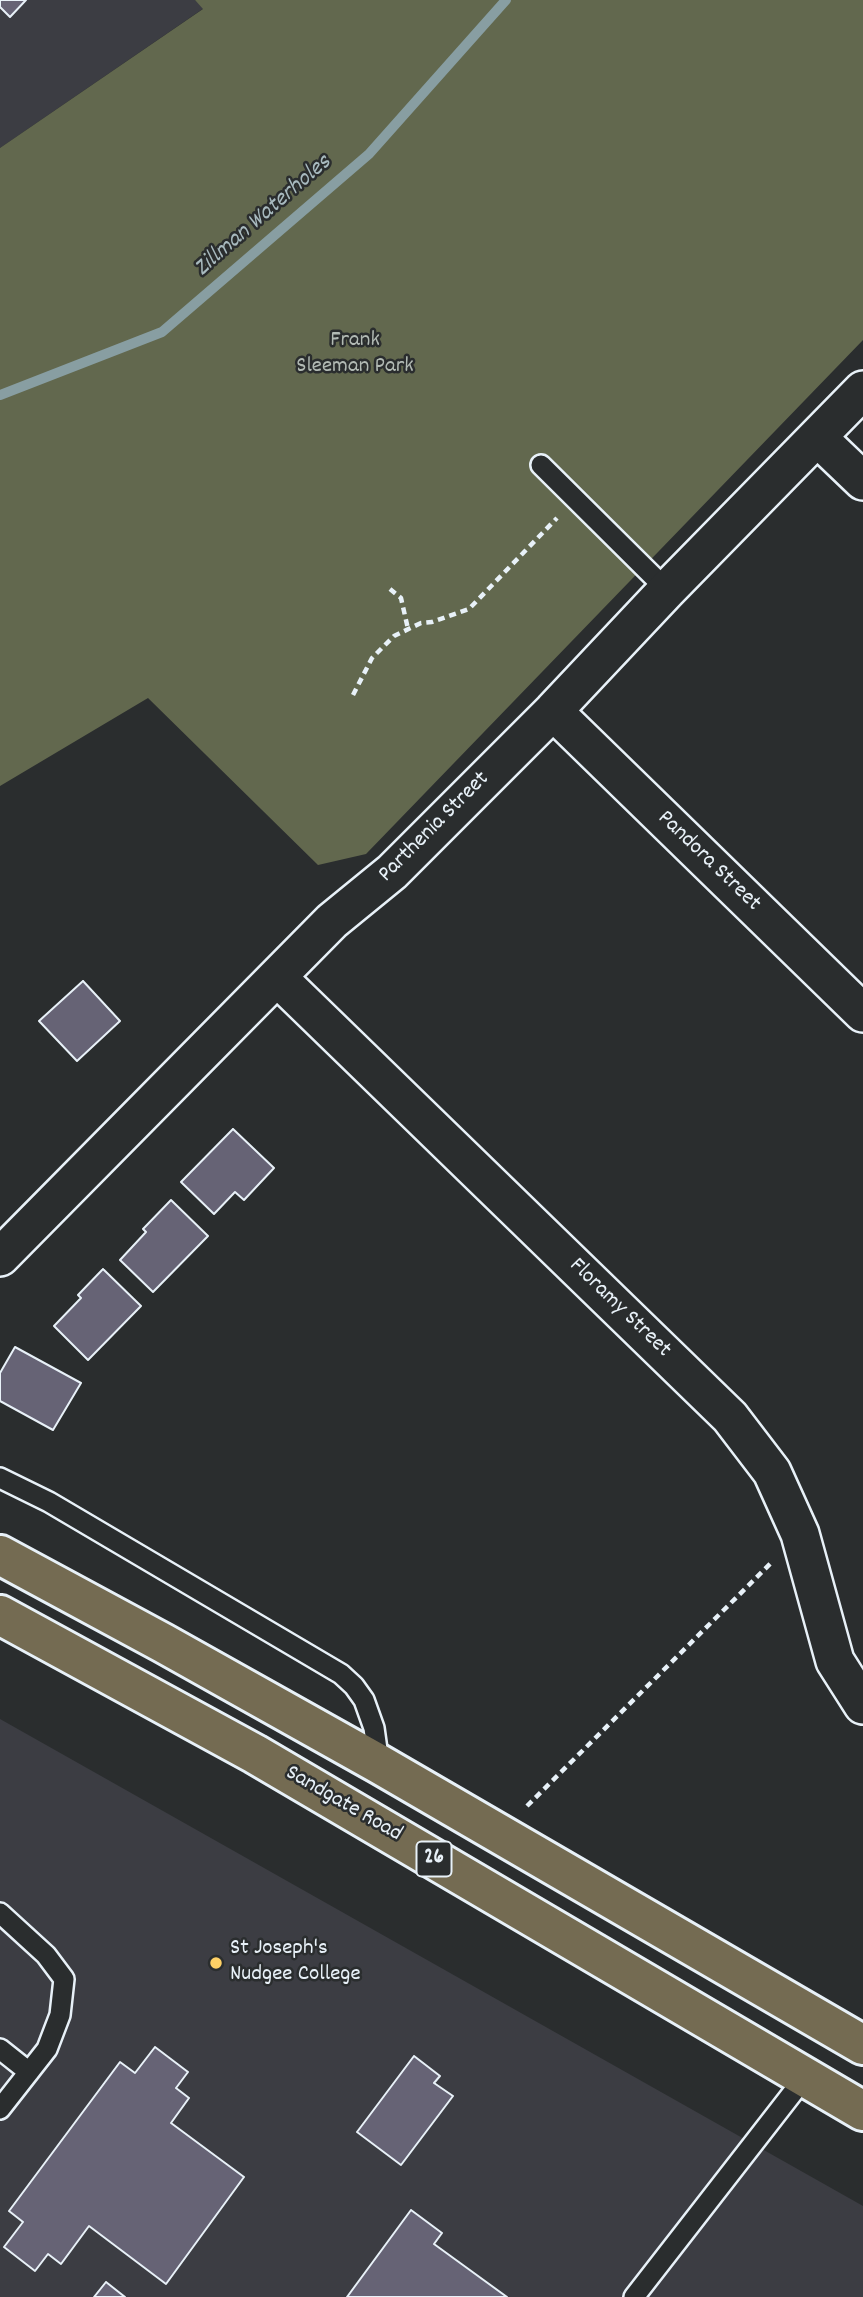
<!DOCTYPE html>
<style>
body{margin:0}
canvas{display:block;background:#2a2d2e}
</style>
<canvas width="863" height="2297"></canvas>
<script>
const ctx = document.querySelector('canvas').getContext('2d');
ctx.lineJoin = 'round';
function fill(path, color) { ctx.fillStyle = color; ctx.fill(path, 'evenodd'); }
const shape = rows => new Path2D(rows.map(r => 'M' + r).join(''));
function stroke(path, color, width, dash) { ctx.strokeStyle = color; ctx.lineWidth = width; ctx.lineCap = dash ? 'butt' : 'round'; ctx.setLineDash(dash || []); ctx.stroke(path); }
function write(font, color, halo, rows, align = 'center') {
  ctx.font = font + ' Dekko,sans-serif'; ctx.lineWidth = 5; ctx.setLineDash([]); ctx.textBaseline = 'middle'; ctx.strokeStyle = halo; ctx.fillStyle = color; for (const [text, x, y, turn = 0] of rows) {
    ctx.save(); ctx.translate(x, y); ctx.rotate((+turn || 0) * Math.PI / 180); ctx.textAlign = isNaN(turn) ? turn : align; if (halo) ctx.strokeText(text, 0, 0); ctx.fillText(text, 0, 0); ctx.restore();
  }
}
fill(shape([
 [0,0,195,0,204,8,0,148],
 [0,1719,863,2206,863,2297,0,2297]
]), '#3c3d43');
fill(shape([
 [195,0,863,0,863,340,366,854,318,865,148,698,0,786,0,148,203,9]
]), '#62684e');
stroke(shape([
 [0,395,162,332,369,154,506,0]
]), '#889ea2', 10);
const building = shape([
 [0,0,26,0,10,17,0,7,0,0],
 [83,981,120,1021,77,1061,39,1021,83,981],
 [233,1129,274,1168,244,1200,235,1192,214,1214,181,1182,233,1129],
 [171,1200,208,1236,153,1292,120,1260,146,1232,143,1229,171,1200],
 [103,1269,141,1306,88,1360,54,1326,81,1298,78,1295,103,1269],
 [15,1347,81,1383,53,1430,0,1401,0,1373,15,1347],
 [155,2047,188,2072,176,2088,189,2098,171,2123,244,2177,166,2284,89,2226,61,2264,48,2254,35,2271,4,2247,23,2222,9,2211,120,2062,135,2073,155,2047],
 [414,2056,440,2076,434,2083,453,2096,401,2165,357,2132,414,2056],
 [411,2210,442,2233,434,2244,507,2297,347,2297,411,2210],
 [106,2282,125,2297,94,2297,106,2282]
]);
fill(building, '#666375');
stroke(building, '#e8f1f8', 2);
const lane = shape([
 [541,465,667,590],
 [0,1478,49,1502,341,1674,354,1686,364,1700,374,1728,379,1764],
 [0,1913,46,1955,64,1979,60,2015,47,2049,0,2109],
 [0,2049,29,2072],
 [634,2297,805,2077]
]);
const street = shape([
 [817,437,863,481],
 [553,711,863,1013],
 [277,977,730,1417,772,1472,800,1534,835,1661,863,1705],
 [0,1257,332,921,392,872,553,711,667,590,863,390]
]);
const highway = shape([
 [0,1555,163,1643,379,1764,863,2045],
 [0,1615,255,1754,863,2111]
]);
stroke(lane, '#e8f1f8', 24);
stroke(street, '#e8f1f8', 42);
stroke(highway, '#e8f1f8', 44);
stroke(shape([
 [390,589,401,598,408,629],
 [353,695,372,658,394,636,421,623,432,622,469,609,557,518],
 [527,1806,772,1562]
]), '#e8f1f8', 4.5, [7, 5]);
stroke(lane, '#2a2d2e', 19);
stroke(street, '#2a2d2e', 37);
stroke(highway, '#746b52', 38);
for (const [x, y, r, color] of [
 [216,1963,7,"#ffd166"]
]) { const dot = new Path2D(); dot.arc(x, y, r, 0, 2 * Math.PI); ctx.fillStyle = color; ctx.fill(dot); stroke(dot, '#2a2d2e', 2.5); }
for (const [x, y, w] of [
 [434,1859,35]
]) { const box = new Path2D(); box.roundRect(x - w / 2, y - 17.5, w, 35, 5); ctx.fillStyle = '#2a2d2e'; ctx.fill(box); stroke(box, '#e8f1f8', 2); }
write('bold 21px', '#e8f1f8', null, [
 ["26",434,1859]
]);
write('23px', '#b2bab4', '#2a2d2e', [
 ["Frank",355,342],
 ["Sleeman Park",355,368]
]);
write('23px', '#e8f1f8', '#2a2d2e', [
 ["Parthenia Street",435,828,-45],
 ["Pandora Street",708,862,44],
 ["Floramy Street",619,1309,44],
 ["Sandgate Road",343,1805,30]
]);
write('23px', '#e8f1f8', '#2a2d2e', [
 ["St Joseph's",230,1950],
 ["Nudgee College",230,1976]
], 'left');
write('italic 24px', '#a8babf', '#2a2d2e', [
 ["Zillman Waterholes",264,217,-41]
]);
</script>
